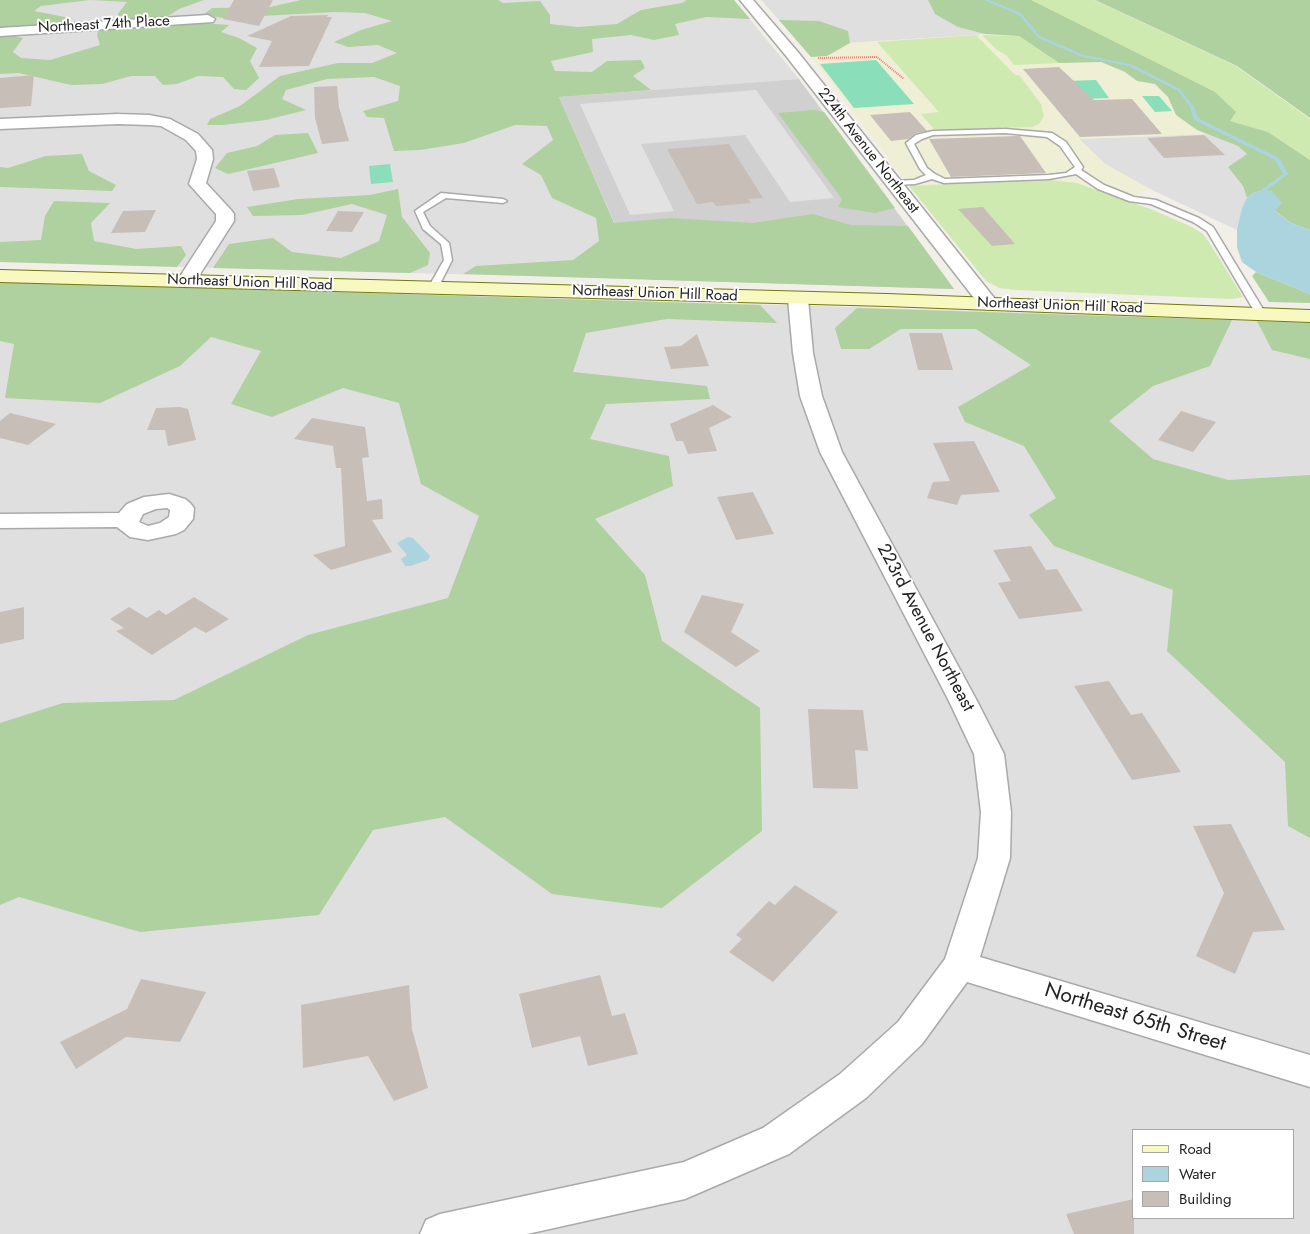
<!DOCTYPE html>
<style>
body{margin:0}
#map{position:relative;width:1310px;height:1234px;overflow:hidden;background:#f2efe9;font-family:Jost,sans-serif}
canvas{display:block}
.legend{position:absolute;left:1132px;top:1129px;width:162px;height:90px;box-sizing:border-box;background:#fff;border:1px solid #a7a7a7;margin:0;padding:6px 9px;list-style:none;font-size:15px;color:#222}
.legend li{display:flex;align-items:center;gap:10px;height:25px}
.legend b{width:25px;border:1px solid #a7a7a7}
</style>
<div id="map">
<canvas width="1310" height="1234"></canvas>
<ul class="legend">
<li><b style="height:6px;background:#f8f9c0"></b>Road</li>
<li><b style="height:14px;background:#abd4de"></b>Water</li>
<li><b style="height:14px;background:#c7beb8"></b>Building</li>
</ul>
</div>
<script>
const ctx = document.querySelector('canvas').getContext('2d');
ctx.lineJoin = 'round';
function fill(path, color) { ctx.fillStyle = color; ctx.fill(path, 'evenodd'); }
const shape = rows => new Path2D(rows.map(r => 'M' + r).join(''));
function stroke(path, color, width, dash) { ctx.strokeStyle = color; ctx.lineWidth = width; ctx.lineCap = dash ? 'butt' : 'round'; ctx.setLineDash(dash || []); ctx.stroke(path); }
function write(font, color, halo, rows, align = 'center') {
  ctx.font = font + ' Jost,sans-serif'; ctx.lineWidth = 4; ctx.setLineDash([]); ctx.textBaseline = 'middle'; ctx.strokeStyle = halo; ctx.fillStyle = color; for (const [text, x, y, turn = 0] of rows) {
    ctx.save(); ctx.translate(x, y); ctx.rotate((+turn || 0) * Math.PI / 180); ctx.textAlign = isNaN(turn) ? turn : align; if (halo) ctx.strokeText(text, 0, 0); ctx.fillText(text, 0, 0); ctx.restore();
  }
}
fill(shape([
 [0,0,734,0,799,79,559,97,639,279,0,262],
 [761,0,1031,0,1086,28,802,46],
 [1207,134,1238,146,1248,154,1228,167,1243,186,1247,198,1237,230,1150,189,1105,164,1079,139],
 [0,282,983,311,1310,323,1310,1234,0,1234],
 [1134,1130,1294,1130,1294,1218,1134,1218]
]), '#e0dfdf');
fill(shape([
 [799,79,954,289,639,279,559,97]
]), '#d0d0d0');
fill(shape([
 [985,34,1059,62,1101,62,1125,72,1137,81,1155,84,1168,97,1176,115,1197,130,1207,134,1079,139,1105,164,1150,189,1124,199,1077,183,1042,179,909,186,811,57,827,56,850,43]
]), '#eeefd5');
fill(shape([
 [1031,0,1094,0,1236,66,1310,119,1310,160,1268,132,1229,121,1086,28],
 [976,35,1015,75,1019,75,1041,104,1044,116,1039,124,1032,127,935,130,921,114,939,112,877,42],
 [982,35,1019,36,1059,63,1014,65,1006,55,997,50],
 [1042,179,1077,183,1153,210,1192,227,1203,234,1209,242,1243,297,1232,299,1016,290,999,288,986,281,909,186]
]), '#cfeab1');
fill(shape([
 [0,0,90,0,41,6,34,11,65,17,74,24,0,29],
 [91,0,204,0,179,9,165,18,125,21,117,15,127,2],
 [301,0,498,0,503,3,540,1,550,15,550,24,578,27,617,24,641,10,682,3,687,0,734,0,750,19,706,17,675,24,679,35,654,40,631,35,592,39,593,52,551,61,555,71,592,72,607,61,641,60,645,68,633,76,651,90,559,97,614,223,671,218,753,223,813,214,851,225,908,226,954,289,463,274,476,266,573,260,599,241,596,218,552,198,541,175,522,164,553,140,547,126,515,125,464,143,420,150,394,151,384,118,367,117,363,111,398,101,400,86,374,77,327,79,286,90,282,99,306,110,266,120,223,125,207,125,210,119,240,106,280,76,338,63,372,63,397,53,378,45,348,47,334,42,361,30,392,21,365,13,335,12,224,18,203,15,212,8,270,7],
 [928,0,1031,0,1215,92,1236,112,1230,121,1268,132,1310,160,1310,230,1291,223,1274,210,1273,192,1264,190,1253,193,1247,198,1243,186,1228,167,1247,154,1238,146,1197,130,1176,115,1168,97,1155,84,1137,81,1125,72,1101,62,1059,63,1019,36,985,34,958,27,935,14],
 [1095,0,1310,0,1310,118,1237,66],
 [779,20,819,21,848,31,850,43,827,56,811,57],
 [200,23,229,25,221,32,239,38,257,48,250,61,259,78,246,90,234,89,223,77,198,76,177,84,163,85,155,76,131,76,102,84,71,85,19,73,0,74,0,37,11,35,23,38,13,52,21,58,50,60,100,45,97,35,99,27],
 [814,110,824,112,895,208,875,213,838,207,842,199,778,113],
 [308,133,318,153,228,174,215,168,227,153,257,146,275,135],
 [82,154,89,171,116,185,112,191,0,187,0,167,8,168,46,156],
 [398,189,402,217,430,253,428,265,410,273,213,268,229,244,273,238,292,252,341,258,379,241,387,215,352,204,302,215,253,216,247,207,298,199,370,195],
 [54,201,110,203,91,223,94,241,136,249,181,246,186,255,177,267,0,262,0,242,41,240,45,216],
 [1256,272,1310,294,1310,303,1269,302,1252,276],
 [0,282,760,305,777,323,667,319,586,333,573,372,707,386,710,399,606,404,590,439,669,456,673,486,595,519,645,575,662,641,760,708,762,831,662,908,552,894,445,817,373,830,319,915,140,932,19,897,0,905,0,723,63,703,174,700,308,635,448,598,479,516,421,484,399,403,343,388,272,417,231,404,261,351,211,337,180,366,100,403,5,398,14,344,0,341],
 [857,308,1232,320,1210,366,1153,386,1109,421,1153,459,1228,480,1310,475,1310,838,1288,826,1285,762,1167,651,1173,590,1054,546,1029,515,1056,498,1024,446,965,422,958,407,1031,365,976,329,901,329,869,349,841,349,835,328],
 [1257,321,1310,323,1310,359,1272,350]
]), '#afd09f');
fill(shape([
 [876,60,914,104,854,108,820,64],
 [1096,80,1109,98,1084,99,1066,81],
 [1142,96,1159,96,1172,111,1155,112],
 [390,164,393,182,371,184,369,166]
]), '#8adeba');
fill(shape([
 [756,90,834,198,790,202,745,135,641,144,674,211,630,215,580,104]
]), '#e2e2e2');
fill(shape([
 [1264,190,1273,192,1282,203,1275,211,1291,223,1310,230,1310,294,1256,272,1242,262,1237,247,1237,230,1242,208,1247,198,1253,193],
 [408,537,413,538,430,556,428,560,410,566,405,566,401,559,407,555,397,543]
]), '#abd4de');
fill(shape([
 [984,0,989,0,1021,13,1040,36,1084,55,1131,64,1180,89,1194,107,1198,118,1279,158,1288,174,1266,191,1262,191,1262,189,1283,174,1275,160,1194,120,1190,107,1178,91,1129,66,1082,57,1038,38,1019,15,984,0]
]), '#abd4de');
fill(shape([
 [234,0,273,0,259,26,223,19],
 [328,15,327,17,332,17,309,66,259,67,272,41,247,36,291,16],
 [1059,67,1094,100,1132,99,1162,134,1080,137,1023,69],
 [34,75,31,106,0,108,0,78],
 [337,86,339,107,349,141,322,144,315,118,314,87],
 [910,112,927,131,916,133,908,139,891,141,870,115],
 [1204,135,1225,155,1164,158,1147,138],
 [1017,136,1020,136,1046,173,951,177,929,139],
 [729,144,763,198,748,199,751,203,716,206,713,202,697,204,667,149],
 [274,168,280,187,253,191,247,171],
 [983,207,1015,244,992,246,958,209],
 [156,210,145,232,111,233,123,211],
 [338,211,364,212,352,232,326,231],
 [909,333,942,333,953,370,918,370],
 [697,334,709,366,671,369,664,347,681,346],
 [713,405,732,417,709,428,717,451,688,454,683,441,676,441,670,424],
 [180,407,188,409,196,440,168,446,165,430,147,430,156,408],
 [1181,411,1216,422,1193,452,1158,440],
 [10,413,56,424,28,445,0,438,0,421],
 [312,418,365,427,369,457,362,458,367,501,382,499,383,519,372,520,392,552,331,570,313,555,345,546,341,468,336,468,333,446,294,439],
 [974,441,1000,492,961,495,957,505,927,498,933,482,950,481,933,443],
 [753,492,774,534,736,540,717,497],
 [1031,546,1046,570,1057,569,1083,611,1019,619,998,583,1011,581,993,550],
 [702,595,744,604,731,632,760,651,736,667,684,632],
 [194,597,229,619,206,633,195,627,152,655,116,631,124,628,110,619,129,607,147,618,159,610,166,615],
 [24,607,24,639,0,644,0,612],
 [1109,681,1131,715,1142,713,1181,772,1132,780,1074,686],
 [808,709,863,710,868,751,855,750,858,789,813,788],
 [1231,824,1285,930,1253,932,1235,974,1196,956,1224,893,1193,826],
 [795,885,838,912,773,982,729,952,742,939,736,935,769,901,775,905],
 [600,975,612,1016,625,1013,638,1054,588,1066,580,1036,532,1048,519,994],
 [141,979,206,992,180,1042,126,1037,76,1069,60,1042,127,1009],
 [409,985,412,1029,428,1088,394,1101,368,1056,303,1068,301,1005],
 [1134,1199,1134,1234,1074,1234,1066,1214]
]), '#c7beb8');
const lane = shape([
 [1005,129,1052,133,1066,142,1083,167,1081,170,1104,185,1134,197,1156,200,1199,218,1213,227,1266,314,1264,316,1261,317,1256,314,1207,231,1193,222,1151,204,1129,201,1098,189,1076,174,1049,179,944,183,932,179,915,184,894,185,890,183,894,181,914,180,926,175,920,169,906,143,916,135,933,131,1005,129],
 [1005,133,1047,137,1060,146,1075,167,1066,173,1049,175,945,179,935,174,927,168,914,144,922,139,933,135,1005,133],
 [441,193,503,199,507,201,503,203,446,198,423,212,430,226,449,243,452,260,438,288,433,291,428,288,444,260,441,244,423,229,415,211,441,193]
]);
const street = shape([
 [740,0,753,0,797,51,995,299,998,303,995,307,988,309,981,307,787,57,740,0],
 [208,15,215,19,213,22,0,36,0,28,208,15],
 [118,114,149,115,170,119,198,134,212,150,213,159,206,183,231,210,234,214,234,221,193,285,186,287,179,285,177,281,216,221,216,214,189,184,197,159,196,151,186,140,161,126,149,125,118,124,0,129,0,119,118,114],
 [798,293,805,295,808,299,813,353,822,396,842,452,977,701,1004,754,1011,812,1010,858,980,957,1310,1055,1310,1087,967,982,922,1044,866,1098,789,1154,685,1199,527,1234,420,1234,426,1220,440,1214,684,1162,763,1128,840,1074,898,1022,945,959,978,858,981,812,974,754,949,701,820,452,800,396,793,353,788,299,791,295,798,293],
 [169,494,185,499,190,503,194,508,193,519,184,530,176,534,148,540,130,537,117,527,0,528,0,514,119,513,127,504,144,497,169,494],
 [167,508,170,510,169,517,160,523,148,526,139,522,143,514,156,509,167,508]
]);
const secondary = shape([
 [0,270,887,294,1310,310,1310,322,887,306,0,282,0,270]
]);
stroke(lane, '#a9a9a9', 3);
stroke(street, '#a9a9a9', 3);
stroke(secondary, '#727a08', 2);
stroke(shape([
 [818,58,877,57,904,79]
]), '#f77d75', 2, [1, 1]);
fill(lane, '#fff');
fill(street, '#fff');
fill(secondary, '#f8f9c0');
write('15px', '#222', '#fff', [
 ["Northeast 74th Place",104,25,-3],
 ["224th Avenue Northeast",868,151,52],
 ["Northeast Union Hill Road",250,283,2],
 ["Northeast Union Hill Road",655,294,2],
 ["Northeast Union Hill Road",1060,306,2]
]);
write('18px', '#222', '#fff', [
 ["223rd Avenue Northeast",925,628,62]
]);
write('21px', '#222', '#fff', [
 ["Northeast 65th Street",1135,1018,17]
]);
</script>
